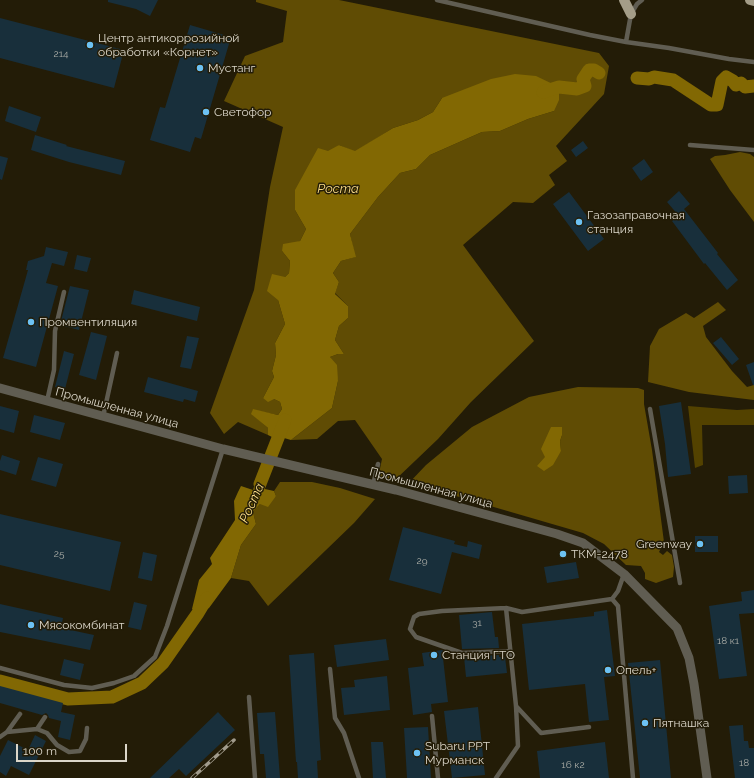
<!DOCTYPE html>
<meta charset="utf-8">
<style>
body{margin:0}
#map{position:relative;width:754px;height:778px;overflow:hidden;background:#231c07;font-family:Raleway,sans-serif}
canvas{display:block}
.scale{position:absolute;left:16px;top:744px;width:111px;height:18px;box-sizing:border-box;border:2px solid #dbd6c9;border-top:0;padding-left:5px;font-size:12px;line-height:14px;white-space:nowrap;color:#dbd6c9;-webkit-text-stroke:3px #231c07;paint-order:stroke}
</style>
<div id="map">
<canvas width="754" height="778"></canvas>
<div class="scale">100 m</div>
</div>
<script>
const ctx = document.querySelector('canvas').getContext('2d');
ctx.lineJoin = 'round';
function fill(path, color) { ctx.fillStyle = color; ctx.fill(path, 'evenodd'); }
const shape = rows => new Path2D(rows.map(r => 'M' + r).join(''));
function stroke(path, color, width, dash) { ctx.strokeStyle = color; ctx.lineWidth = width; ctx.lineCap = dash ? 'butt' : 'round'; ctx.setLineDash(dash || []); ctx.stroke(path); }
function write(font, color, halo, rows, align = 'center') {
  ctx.font = font + ' Raleway,sans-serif'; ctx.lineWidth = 3; ctx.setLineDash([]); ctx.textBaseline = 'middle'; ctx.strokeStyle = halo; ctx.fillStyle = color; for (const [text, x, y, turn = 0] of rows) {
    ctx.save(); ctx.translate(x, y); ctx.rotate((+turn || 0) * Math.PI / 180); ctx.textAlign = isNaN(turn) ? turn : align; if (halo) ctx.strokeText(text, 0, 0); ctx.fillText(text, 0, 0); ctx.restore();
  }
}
fill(shape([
 [688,406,737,410,754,409,754,425,702,425,703,465,695,468]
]), '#534200');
fill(shape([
 [256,0,339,0,599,53,609,66,604,94,556,146,567,161,549,175,555,185,533,203,513,202,463,245,534,341,471,402,438,439,394,481,378,478,382,459,355,420,338,421,317,439,291,440,332,408,338,381,330,357,338,354,344,354,335,340,339,326,348,318,348,306,335,293,339,282,333,273,341,261,355,257,350,234,378,197,400,173,416,169,430,155,482,132,500,131,528,119,554,111,442,98,433,112,418,120,393,128,355,152,339,145,295,210,306,229,300,241,282,251,290,261,289,273,285,277,278,300,285,324,275,343,276,355,272,371,274,377,263,398,274,399,280,402,282,409,278,415,253,410,252,414,268,428,268,435,238,422,224,434,210,413,254,290,270,187,283,127,224,101,245,56,283,42,287,11,256,2],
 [740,152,750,154,754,157,754,222,730,190,710,159,715,156,725,155],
 [718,302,726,310,703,326,706,337,732,371,747,387,754,385,754,400,689,392,648,382,650,346,659,329,686,313,694,318],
 [578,387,638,388,644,390,644,404,652,450,664,542,659,552,663,555,667,551,672,555,674,567,673,577,656,583,645,579,645,573,641,566,626,565,604,544,583,533,456,496,407,485,426,465,472,427,529,397],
 [562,435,560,441,561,451,545,457],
 [280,482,312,482,340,488,375,499,354,523,268,606,249,581,231,578,241,545,256,524,253,512,260,504,276,496,274,491]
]), '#604c04');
fill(shape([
 [515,74,536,76,559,87,559,100,554,111,528,119,500,131,482,132,430,155,416,169,400,173,378,197,350,234,356,257,341,261,333,273,339,282,335,294,348,306,348,318,339,326,335,340,344,354,338,354,330,357,337,365,338,381,332,408,291,440,277,436,272,437,268,435,268,428,251,414,253,409,278,415,282,409,280,402,274,399,268,402,263,398,274,377,272,371,276,355,275,343,285,324,278,300,267,291,272,274,285,277,289,273,290,261,282,251,283,244,300,241,306,229,295,210,295,190,318,148,328,151,339,145,355,151,393,128,418,120,433,112,442,98,491,79],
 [551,427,562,427,562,435,560,441,561,451,553,465,544,471,537,466,545,457,541,449],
 [265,466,268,468,265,489,274,491,276,496,268,507,260,504,253,512,256,524,241,545,231,578,209,608,198,613,192,609,199,580,212,564,210,558,235,520,234,501,238,492,241,486,253,490,256,480]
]), '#826803');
stroke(shape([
 [637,78,649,79,654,77,673,80,711,105,717,105,722,81,726,77,733,81,736,85,741,83,745,87,754,86],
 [543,92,559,87,577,89,585,86,583,79,589,70,594,70,599,73],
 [260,484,285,420],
 [0,681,68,699,112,697,142,683,163,663,198,613,207,598]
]), '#826803', 13);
fill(shape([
 [108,0,158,0,150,16,136,9,108,2],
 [0,18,124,50,114,88,0,58],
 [190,25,231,37,201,139,195,137,190,152,150,140,160,107,165,108],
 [9,106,41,117,36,132,5,121],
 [35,135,67,145,66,146,125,161,121,175,69,162,31,150],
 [583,141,588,148,576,157,571,150],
 [0,156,8,158,2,180,0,179],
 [644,159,653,172,641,181,632,168],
 [679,191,690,204,684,209,718,253,717,254,738,280,727,290,705,263,704,264,672,221,679,216,667,202],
 [569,192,604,239,588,251,553,204],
 [46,247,68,252,64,266,52,263,46,283,58,286,36,367,3,358,28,270,26,270,28,261,44,256],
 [77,255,91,258,87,272,74,269],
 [70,286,89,290,79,330,60,325],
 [134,290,200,307,197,321,131,304],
 [91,332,107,336,96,380,79,375],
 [187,336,199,338,191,369,180,367],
 [721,337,739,359,732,365,713,343],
 [64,351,74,354,65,389,55,387],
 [754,362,754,385,753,385,746,365],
 [148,377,198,391,195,402,184,399,183,402,144,392],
 [681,402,691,474,668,477,665,444,659,406],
 [0,406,19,411,14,433,0,429],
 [34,415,65,423,60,440,30,432],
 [2,455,20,461,16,475,0,470,0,461],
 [38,457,63,464,56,487,31,480],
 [747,475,748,493,729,494,728,476],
 [0,514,121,542,110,591,0,565],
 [403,527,455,541,454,544,467,547,468,541,482,545,479,559,452,552,441,594,389,580],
 [695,536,718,536,718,552,695,552],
 [143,552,157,555,152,581,138,578],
 [576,562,579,578,547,583,544,567],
 [754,590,754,613,739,614,747,676,719,679,709,606,742,601,741,592],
 [134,602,147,605,141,630,128,627],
 [0,604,63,618,61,628,94,635,90,650,0,632],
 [607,610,615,676,604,677,609,720,589,722,585,684,529,690,522,624,594,616,594,612],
 [492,612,495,637,498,637,499,648,462,649,459,615],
 [386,639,389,660,337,667,334,645],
 [442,650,444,651,445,658,443,658,448,702,431,704,432,712,413,715,408,668,424,666,422,653],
 [314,653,321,760,317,761,318,778,298,778,297,762,296,762,289,655],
 [499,655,499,657,505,657,507,673,466,677,464,657],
 [64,659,84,664,80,680,60,675],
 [660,660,671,778,640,778,628,663],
 [387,676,390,710,344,715,341,688,355,687,354,680],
 [0,686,63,703,61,712,75,715,70,740,58,737,61,721,49,718,48,715,46,713,42,715,0,703],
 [478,707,485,775,452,778,444,711],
 [218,712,235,730,186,776,179,769,169,778,150,778],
 [275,712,280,778,266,778,264,754,260,754,257,713],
 [743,725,744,741,748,741,749,748,754,748,754,778,735,778,729,726],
 [428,727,431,778,407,778,404,728],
 [35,735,46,741,29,775,11,766,6,776,0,772,0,756,8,740,28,750],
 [371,742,383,742,386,778,373,778],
 [605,742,609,778,540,778,537,751]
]), '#182f3b');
stroke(shape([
 [437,0,590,35,626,42],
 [642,0,637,4,631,14,626,42,669,48,729,59,754,62],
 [690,145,754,150],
 [47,401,54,370,55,331,64,292],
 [650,409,680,583],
 [103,417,117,353],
 [373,485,378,464],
 [612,599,618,606,633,778],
 [510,651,462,653,416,637,410,629,414,617,419,614,442,611,506,608,522,612,612,599,618,591,624,574],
 [0,668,64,685,92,688,114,683,134,676,155,657,167,626,223,449],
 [330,669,335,718,344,733,359,778],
 [249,697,255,778],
 [516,706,541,733,589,727],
 [432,716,438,778],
 [37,729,45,717],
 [7,732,20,714],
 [0,737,7,732,37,729,47,733,57,745,69,752,80,751,86,739,87,728],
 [496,778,518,746,516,706,506,608]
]), '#605d52', 4.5);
stroke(shape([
 [0,388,223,449,396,490,557,534,583,543,624,574,677,628,689,658,694,684,707,778]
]), '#605d52', 9);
stroke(shape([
 [624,0,631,14],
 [750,0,754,1]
]), '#a49d88', 10);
const rail = shape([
 [192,778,234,740]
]);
stroke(rail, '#a19b8c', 3.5);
stroke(rail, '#231c07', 2, [6]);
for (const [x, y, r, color] of [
 [90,45,4,"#6dc2f3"],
 [200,68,4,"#6dc2f3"],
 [206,112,4,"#6dc2f3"],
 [579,222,4,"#6dc2f3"],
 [31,322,4,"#6dc2f3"],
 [700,544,4,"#6dc2f3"],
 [563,554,4,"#6dc2f3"],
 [31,625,4,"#6dc2f3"],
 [434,655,4,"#6dc2f3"],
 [608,670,4,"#6dc2f3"],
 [645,723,4,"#6dc2f3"],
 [417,753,4,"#6dc2f3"]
]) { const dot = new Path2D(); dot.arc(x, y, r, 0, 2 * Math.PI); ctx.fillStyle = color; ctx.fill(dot); stroke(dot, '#231c07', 1.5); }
write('10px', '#aaaca6', null, [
 ["214",61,54],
 ["25",59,554],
 ["29",422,561],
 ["31",477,623],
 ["18 к1",728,641],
 ["18",744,763],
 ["16 к2",573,765]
]);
write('12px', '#dbd6c9', '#231c07', [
 ["Центр антикоррозийной",98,38],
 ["обработки «Корнет»",98,52],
 ["Мустанг",208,68],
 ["Светофор",214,112],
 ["Газозаправочная",587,215],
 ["станция",587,229],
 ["Промвентиляция",39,322],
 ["Greenway",692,544,"right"],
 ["ТКМ-2478",571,554],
 ["Мясокомбинат",39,625],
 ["Станция ГТО",442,655],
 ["Опель+",616,670],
 ["Пятнашка",653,723],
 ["Subaru РРТ",425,746],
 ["Мурманск",425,760]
], 'left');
write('12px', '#dbd6c9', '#231c07', [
 ["Промышленная улица",117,408,15],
 ["Промышленная улица",431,488,15]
]);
write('italic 13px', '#f9db87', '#231c07', [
 ["Роста",338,189],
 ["Роста",252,503,-66]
]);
</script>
